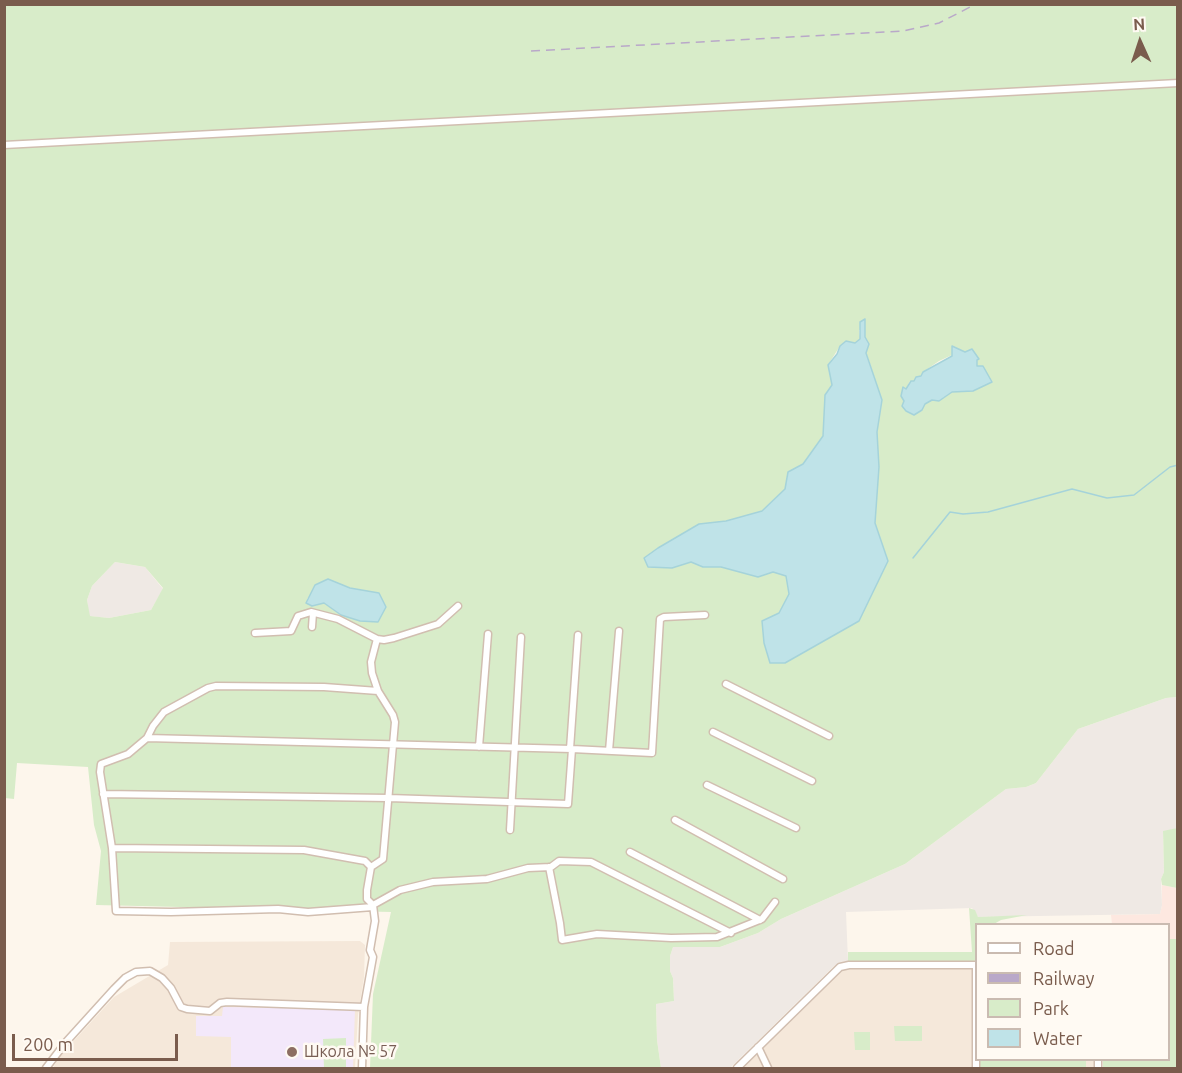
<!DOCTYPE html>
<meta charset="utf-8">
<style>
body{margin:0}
#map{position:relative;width:1182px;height:1073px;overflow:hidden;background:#fdf6ec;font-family:Ubuntu,sans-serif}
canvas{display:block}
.frame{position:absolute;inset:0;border:6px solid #7a5c4d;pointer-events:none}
.legend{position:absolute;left:975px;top:923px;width:195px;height:138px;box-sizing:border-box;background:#fffaf3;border:2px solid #cabbb1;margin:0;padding:8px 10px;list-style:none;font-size:18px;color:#7a5c4d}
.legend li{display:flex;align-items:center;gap:12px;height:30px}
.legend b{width:30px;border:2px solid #cabbb1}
.north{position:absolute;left:1110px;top:12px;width:60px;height:60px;-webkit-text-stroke:4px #fffaf3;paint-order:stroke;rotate:357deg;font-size:16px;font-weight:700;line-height:24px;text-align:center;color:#7a5c4d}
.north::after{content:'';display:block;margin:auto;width:21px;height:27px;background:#7a5c4d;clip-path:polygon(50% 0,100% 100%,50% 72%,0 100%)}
.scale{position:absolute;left:12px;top:1034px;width:166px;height:27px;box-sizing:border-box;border:3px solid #7a5c4d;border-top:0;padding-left:8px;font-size:18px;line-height:21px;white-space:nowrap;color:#7a5c4d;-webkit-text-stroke:4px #fffaf3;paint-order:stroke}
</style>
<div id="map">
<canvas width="1182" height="1073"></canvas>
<div class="frame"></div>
<ul class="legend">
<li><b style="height:8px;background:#fff"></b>Road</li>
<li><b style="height:8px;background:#b9a8c9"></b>Railway</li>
<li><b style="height:16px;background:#d8ecc9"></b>Park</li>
<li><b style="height:16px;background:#bfe3e8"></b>Water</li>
</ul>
<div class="north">N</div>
<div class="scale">200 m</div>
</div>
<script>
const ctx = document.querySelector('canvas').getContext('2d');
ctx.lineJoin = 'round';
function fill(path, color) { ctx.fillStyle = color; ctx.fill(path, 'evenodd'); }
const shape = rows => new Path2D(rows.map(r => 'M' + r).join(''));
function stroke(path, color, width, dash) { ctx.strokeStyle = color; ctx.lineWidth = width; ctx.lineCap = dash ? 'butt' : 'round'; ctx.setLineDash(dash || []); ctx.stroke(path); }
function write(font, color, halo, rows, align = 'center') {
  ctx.font = font + ' Ubuntu,sans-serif'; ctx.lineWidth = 5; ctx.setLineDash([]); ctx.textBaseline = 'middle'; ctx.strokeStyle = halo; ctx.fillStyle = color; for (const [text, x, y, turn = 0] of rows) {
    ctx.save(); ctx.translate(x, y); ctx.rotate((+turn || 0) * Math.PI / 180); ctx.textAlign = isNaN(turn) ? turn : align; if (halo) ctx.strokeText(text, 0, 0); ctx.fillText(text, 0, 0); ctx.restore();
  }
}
fill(shape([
 [360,941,365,945,364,977,358,1015,355,1068,53,1068,59,1057,114,997,168,965,170,942],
 [852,966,976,967,976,1060,1096,1060,1096,1068,740,1068,837,971]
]), '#f5e8da');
fill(shape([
 [1162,885,1177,888,1177,939,1169,939,1168,924,1112,924,1111,915,1160,914,1162,905]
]), '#fde8e0');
fill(shape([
 [115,562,145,567,163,589,151,610,109,618,89,616,87,600,92,586],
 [1177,697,1177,828,1163,832,1164,872,1161,879,1162,905,1160,914,978,917,972,908,846,912,848,961,840,962,833,967,730,1068,661,1068,657,1040,656,1004,674,1001,673,978,670,971,670,956,673,947,720,947,758,933,781,919,905,864,1006,789,1026,787,1036,783,1078,729,1166,698]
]), '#efe9e4');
fill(shape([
 [223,1007,355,1009,353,1068,231,1068,231,1037,196,1036,196,1016,222,1016]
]), '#f3e8fa');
fill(shape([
 [5,5,1177,5,1177,80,5,141],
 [1177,86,1177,697,1166,698,1078,729,1036,783,1026,787,1006,789,905,864,781,919,758,933,720,947,673,947,670,956,670,971,673,978,674,1001,656,1004,657,1040,661,1068,370,1068,373,994,391,912,96,905,101,851,94,825,88,767,17,763,14,799,5,798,5,148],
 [864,328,865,337,869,344,866,352,882,400,877,432,879,467,875,523,888,561,762,621,779,613,789,594,787,576,773,572,758,577,721,567,703,567,691,562,682,535,699,524,726,521,762,511,785,489,788,472,803,464,823,436,825,395,832,385,828,365,840,346,855,343,860,339,859,330],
 [952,346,977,360,977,366,991,382,973,391,952,392,939,401,932,400,925,404,904,400,906,389,910,381,914,381,921,376,923,372,939,361,952,355],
 [115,562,145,567,163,588,151,610,109,618,90,616,87,600,92,586],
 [328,579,350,588,379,593,341,615,324,603,313,606,307,599],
 [1177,828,1178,888,1177,888,1162,885,1161,879,1164,872,1163,831],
 [969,908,975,910,978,917,1027,915,1001,920,994,924,976,924,976,962,848,961,848,952,972,952],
 [1169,939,1177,939,1177,1068,1103,1068,1103,1060,1168,1060],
 [894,1026,922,1026,922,1041,895,1041],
 [854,1032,870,1032,870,1050,855,1050],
 [346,1038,346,1068,324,1068,323,1039],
 [979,1060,1086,1060,1086,1068,979,1068]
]), '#d8ecc9');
const water = shape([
 [865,319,865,337,869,344,866,353,882,400,877,432,879,467,875,523,888,561,859,621,785,663,770,663,764,643,762,621,779,613,789,594,786,576,773,572,758,577,721,567,703,567,691,562,672,568,648,567,644,558,658,548,699,524,726,521,762,511,785,489,788,472,803,464,823,436,825,395,832,385,828,365,837,354,840,346,846,341,855,343,860,339,860,322,865,319],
 [952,346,965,352,972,349,979,359,977,360,977,366,983,366,992,382,973,391,952,392,939,401,932,400,925,404,922,410,914,415,906,411,902,406,904,401,901,396,903,387,906,389,911,381,914,381,916,377,921,376,923,372,952,356,952,346],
 [328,579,350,588,379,593,386,607,378,622,360,621,341,615,324,603,312,606,306,603,315,585,328,579]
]);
fill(water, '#bfe3e8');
stroke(water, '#a5d3da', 1.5);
stroke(shape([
 [913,558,950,512,963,514,988,512,1072,489,1107,498,1134,495,1170,467,1178,465]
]), '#a5d3da', 1.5);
const minor = shape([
 [4,145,1178,83],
 [312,627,313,613],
 [255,633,291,631,298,616,311,612,338,619,377,639,384,640,394,638,438,624,458,606],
 [726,684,829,736],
 [713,732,812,781],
 [147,738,572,749,652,753,660,619,664,617,705,615],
 [479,747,488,634],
 [570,749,578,635],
 [609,751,619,631],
 [707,785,796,828],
 [103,794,389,798,568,804,572,749],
 [675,820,783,879],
 [510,830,521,637],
 [112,848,116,911,171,912,278,909,308,912,373,907],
 [630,852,760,920],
 [371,867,365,861,304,850,112,848,100,772,101,764,128,754,147,738,153,726,164,712,208,688,216,686,324,687,378,691],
 [549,867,560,923,562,940,597,934,671,938,717,937,762,919,775,902],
 [373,905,400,890,433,882,487,879,528,868,551,867,559,861,591,862,731,933],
 [976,965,976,1068],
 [758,1047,768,1068],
 [1098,1060,1098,1068],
 [46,1068,66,1042,114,989,125,978,136,972,150,971,162,978,171,988,181,1007,187,1009,210,1011,220,1003,227,1002,364,1007],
 [362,1068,364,1007,373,957,370,950,375,921,373,905,367,899,367,890,371,867,383,859,395,722,393,715,378,691,372,673,371,662,377,639],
 [737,1068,840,967,849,965,976,965]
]);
stroke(minor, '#d1beb0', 9);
stroke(minor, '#fff', 6);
stroke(shape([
 [531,51,903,31,939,23,976,4]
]), '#b9a8c9', 1.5, [9, 6]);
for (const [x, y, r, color] of [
 [292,1052,6,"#8d6e63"]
]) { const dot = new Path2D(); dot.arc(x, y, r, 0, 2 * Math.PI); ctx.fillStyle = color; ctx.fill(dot); stroke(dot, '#fffaf3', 2); }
write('16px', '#785e54', '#fffaf3', [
 ["Школа № 57",304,1052]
], 'left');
</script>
